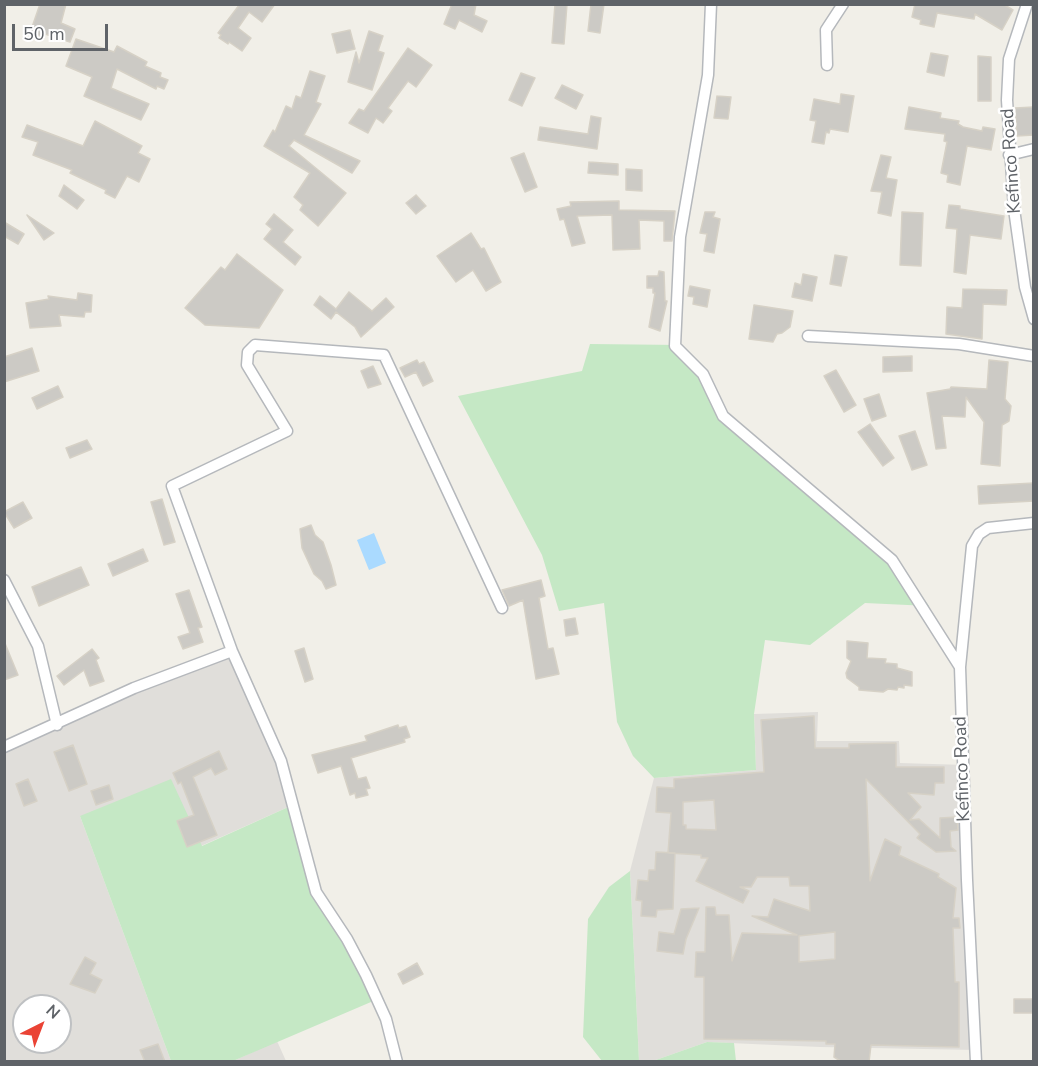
<!DOCTYPE html>
<style>
body{margin:0}
#map{position:relative;width:1038px;height:1066px;overflow:hidden;background:#f1efe8;font-family:"Nunito Sans",sans-serif}
canvas{display:block}
.frame{position:absolute;inset:0;border:6px solid #5f6368;pointer-events:none}
.north{position:absolute;left:12px;top:994px;width:60px;height:60px;box-sizing:border-box;background:#fff;border:2px solid #bfc1c3;border-radius:50%;rotate:42deg;font-size:16px;font-weight:700;line-height:24px;text-align:center;color:#5f6368}
.north::after{content:'';display:block;margin:auto;width:21px;height:27px;background:#ea4335;clip-path:polygon(50% 0,100% 100%,50% 72%,0 100%)}
.scale{position:absolute;left:12px;top:24px;width:96px;height:27px;box-sizing:border-box;border:3px solid #5f6368;border-top:0;padding-left:8px;font-size:18px;line-height:21px;white-space:nowrap;color:#5f6368;-webkit-text-stroke:4px #fff;paint-order:stroke}
</style>
<div id="map">
<canvas width="1038" height="1066"></canvas>
<div class="frame"></div>
<div class="north">N</div>
<div class="scale">50 m</div>
</div>
<script>
const ctx = document.querySelector('canvas').getContext('2d');
ctx.lineJoin = 'round';
function fill(path, color) { ctx.fillStyle = color; ctx.fill(path, 'evenodd'); }
const shape = rows => new Path2D(rows.map(r => 'M' + r).join(''));
function stroke(path, color, width, dash) { ctx.strokeStyle = color; ctx.lineWidth = width; ctx.lineCap = dash ? 'butt' : 'round'; ctx.setLineDash(dash || []); ctx.stroke(path); }
function write(font, color, halo, rows, align = 'center') {
  ctx.font = font + ' "Nunito Sans",sans-serif'; ctx.lineWidth = 5; ctx.setLineDash([]); ctx.textBaseline = 'middle'; ctx.strokeStyle = halo; ctx.fillStyle = color; for (const [text, x, y, turn = 0] of rows) {
    ctx.save(); ctx.translate(x, y); ctx.rotate((+turn || 0) * Math.PI / 180); ctx.textAlign = isNaN(turn) ? turn : align; if (halo) ctx.strokeText(text, 0, 0); ctx.fillText(text, 0, 0); ctx.restore();
  }
}
fill(shape([
 [232,649,295,804,201,846,80,816,171,1061,5,1061,4,748],
 [24,1006,60,1006,60,1042,24,1042],
 [818,712,817,741,899,741,900,763,965,765,976,1050,820,1047,707,1042,653,1061,639,1061,630,871,654,778,756,770,754,714],
 [277,1041,286,1061,233,1061]
]), '#e0deda');
fill(shape([
 [590,344,681,345,705,373,727,414,893,556,929,606,865,603,810,645,765,640,754,714,756,770,654,778,633,756,617,722,604,603,559,611,542,555,458,396,582,371],
 [171,779,202,846,295,804,310,873,378,999,233,1061,171,1061,80,816],
 [630,871,639,1061,602,1061,583,1037,588,919,609,887],
 [707,1042,734,1043,736,1061,653,1061]
]), '#c5e8c5');
fill(shape([
 [374,533,386,563,369,570,357,540]
]), '#aadaff');
const building = shape([
 [40,4,66,4,61,23,75,29,70,42,45,34,44,38,30,33,40,4],
 [240,4,275,4,262,22,249,12,238,28,251,38,242,51,229,42,228,44,219,38,221,35,218,33,240,4],
 [452,4,476,4,474,15,487,21,482,32,459,20,455,29,444,24,452,4],
 [555,4,567,4,564,44,552,43,555,4],
 [591,4,604,4,600,33,588,31,591,4],
 [915,4,1003,4,1013,10,1002,30,975,14,974,19,937,13,934,27,920,24,921,20,912,17,915,4],
 [350,30,355,49,337,53,332,34,350,30],
 [369,31,383,36,378,51,384,53,372,90,348,82,356,52,359,63,369,31],
 [76,39,114,52,117,46,147,62,145,66,161,73,160,77,168,80,164,89,157,86,156,89,117,69,111,88,149,104,141,120,84,96,92,77,66,66,76,39],
 [408,48,432,65,416,87,408,81,388,108,392,111,383,123,376,118,368,133,349,123,359,109,364,111,408,48],
 [931,53,948,56,944,76,927,72,931,53],
 [978,56,991,57,991,101,978,101,978,56],
 [310,71,325,76,316,102,321,104,304,135,360,161,352,173,294,140,289,146,346,193,318,226,300,210,303,205,294,197,310,173,264,146,273,130,275,132,286,106,292,109,296,96,301,98,310,71],
 [521,73,535,78,522,106,509,100,521,73],
 [562,85,583,95,576,109,555,98,562,85],
 [841,94,854,96,848,132,830,129,829,133,826,132,824,144,812,142,816,121,810,120,814,99,840,104,841,94],
 [717,96,731,97,728,119,714,118,717,96],
 [909,107,941,113,940,118,959,121,958,124,963,127,982,131,983,127,995,129,991,150,967,146,960,185,947,182,948,175,941,173,947,142,944,141,945,134,905,129,909,107],
 [1034,107,1034,135,1017,136,1015,108,1034,107],
 [591,116,601,118,597,149,538,140,540,127,588,134,591,116],
 [95,121,142,146,138,153,150,159,139,182,127,176,115,198,105,193,106,190,70,173,72,170,33,155,38,142,22,137,27,125,83,146,95,121],
 [524,153,537,187,525,192,511,158,524,153],
 [881,155,891,157,886,178,897,180,891,216,878,213,882,192,871,191,881,155],
 [589,162,618,164,618,175,588,173,589,162],
 [626,169,642,170,642,191,626,190,626,169],
 [64,185,84,200,77,209,59,196,64,185],
 [416,195,426,206,416,214,406,203,416,195],
 [619,201,619,210,675,211,672,241,664,241,664,221,639,220,640,249,613,250,612,215,577,216,585,243,572,246,564,219,560,220,557,209,571,206,570,202,619,201],
 [949,205,960,206,960,209,1004,216,1001,239,970,235,966,274,954,272,957,229,946,228,949,205],
 [705,212,715,212,713,217,720,219,714,253,704,251,707,234,700,233,705,212],
 [902,212,923,213,921,266,900,265,902,212],
 [274,214,293,230,283,242,301,257,295,265,264,239,272,229,266,224,274,214],
 [27,215,54,233,44,240,27,215],
 [4,222,24,234,18,244,4,236,4,222],
 [471,233,481,249,484,248,501,282,486,291,473,270,456,282,437,256,471,233],
 [237,254,283,290,259,328,205,325,185,308,221,267,225,270,237,254],
 [835,255,847,257,841,286,830,284,835,255],
 [659,271,664,272,665,301,667,301,660,331,649,327,655,293,653,293,653,288,647,288,647,276,658,276,659,271],
 [803,274,817,277,812,301,792,297,795,283,801,285,803,274],
 [690,286,710,290,707,307,693,304,694,297,688,296,690,286],
 [963,289,1007,290,1006,305,983,304,982,339,946,334,947,307,962,308,963,289],
 [349,292,372,311,386,298,394,307,361,337,355,327,336,312,331,319,314,305,320,296,336,309,349,292],
 [78,293,92,295,91,312,85,312,84,317,59,315,61,326,30,328,26,303,49,299,48,296,77,300,78,293],
 [754,305,793,311,790,327,782,333,777,334,773,342,749,339,754,305],
 [32,348,39,371,4,382,4,357,32,348],
 [912,356,912,371,883,372,883,357,912,356],
 [417,360,419,364,424,362,433,381,423,386,416,372,405,377,400,368,417,360],
 [989,360,1008,362,1005,399,1011,406,1009,421,1002,425,1000,466,981,464,984,422,966,397,965,417,942,416,946,448,936,449,927,393,950,389,951,387,987,389,989,360],
 [373,366,381,384,368,388,361,371,373,366],
 [836,370,856,405,844,412,824,376,836,370],
 [58,386,63,397,37,409,32,398,58,386],
 [879,394,886,416,872,421,864,399,879,394],
 [870,424,894,458,883,466,858,432,870,424],
 [915,431,927,465,912,470,899,436,915,431],
 [87,440,92,449,70,458,66,448,87,440],
 [1034,483,1034,501,979,504,978,486,1034,483],
 [162,499,175,542,164,545,151,502,162,499],
 [23,502,32,518,14,528,4,512,23,502],
 [311,525,315,535,323,542,331,565,336,585,326,589,322,581,314,574,302,548,300,529,311,525],
 [143,549,148,561,113,576,108,564,143,549],
 [81,567,89,585,39,606,32,587,81,567],
 [541,580,545,596,539,598,548,649,553,648,559,674,536,679,523,600,509,606,502,590,541,580],
 [189,590,202,627,198,628,203,642,183,649,178,637,190,633,176,594,189,590],
 [575,618,578,634,566,636,564,620,575,618],
 [4,641,18,675,4,680,4,641],
 [847,641,868,643,867,658,886,659,885,663,897,664,897,668,912,672,912,686,904,685,904,688,898,687,897,690,888,689,883,692,859,690,859,687,847,678,846,673,851,661,847,658,847,641],
 [304,648,313,679,305,682,295,651,304,648],
 [92,649,99,658,96,660,104,681,90,686,84,670,64,685,57,676,92,649],
 [814,716,815,748,849,748,849,744,896,743,896,767,944,767,944,783,935,783,934,795,908,793,921,807,910,820,919,819,940,838,940,818,957,817,958,830,950,831,951,847,956,851,936,852,917,838,920,834,866,779,870,881,885,839,901,847,899,855,939,874,938,877,956,888,953,918,959,918,960,928,953,928,955,982,959,982,959,1047,871,1045,869,1062,842,1062,834,1057,835,1044,826,1044,826,1041,704,1039,704,977,695,977,696,952,705,952,706,907,715,907,716,915,729,915,732,961,742,933,797,935,752,916,768,917,774,899,810,911,809,886,790,886,789,877,757,877,751,887,740,887,749,891,743,903,696,881,708,858,701,858,701,855,668,853,671,813,656,812,657,787,674,788,674,779,764,772,761,720,814,716],
 [714,800,716,830,686,829,686,825,683,825,683,802,714,800],
 [835,932,835,959,799,962,799,936,835,932],
 [398,725,399,728,406,726,410,737,404,739,405,742,351,758,358,779,366,777,370,788,366,789,368,795,356,798,355,793,350,795,341,766,318,773,312,755,367,741,365,736,398,725],
 [73,745,87,784,69,791,54,752,73,745],
 [219,751,227,769,215,775,211,768,193,777,217,835,187,847,177,821,194,815,181,782,178,784,173,773,219,751],
 [28,779,37,801,24,806,16,784,28,779],
 [109,785,113,799,96,805,91,791,109,785],
 [656,852,675,853,673,909,657,910,656,917,641,916,642,901,636,900,638,880,648,881,649,870,655,870,656,852],
 [699,908,686,939,683,954,657,951,659,932,674,934,681,909,699,908],
 [85,957,96,963,90,974,102,980,95,993,70,984,85,957],
 [417,963,423,974,403,984,398,974,417,963],
 [1014,999,1034,999,1034,1013,1014,1013,1014,999],
 [158,1044,165,1062,145,1062,140,1050,158,1044]
]);
fill(building, '#cccac5');
stroke(building, '#d6d1c6', 1.5);
const minor = shape([
 [711,4,708,75,680,237,675,346,703,374,723,416,892,560,960,667],
 [1027,4,1009,59,1007,100,1014,209,1025,287,1034,319],
 [827,65,826,30,843,4],
 [1009,155,1034,149],
 [808,336,959,344,1034,356],
 [4,580,38,646,57,725],
 [4,747,134,688,232,651],
 [397,1062,386,1019,366,975,347,939,316,892,281,761,232,651,172,486,287,431,247,365,248,352,255,345,384,355,502,608],
 [976,1062,967,880,960,667,972,546,979,534,988,528,1034,523]
]);
stroke(minor, '#b5b8bc', 13);
stroke(minor, '#fff', 10);
write('18px', '#5f6368', '#fff', [
 ["Kefinco Road",1012,161,-94],
 ["Kefinco Road",963,769,-92]
]);
</script>
